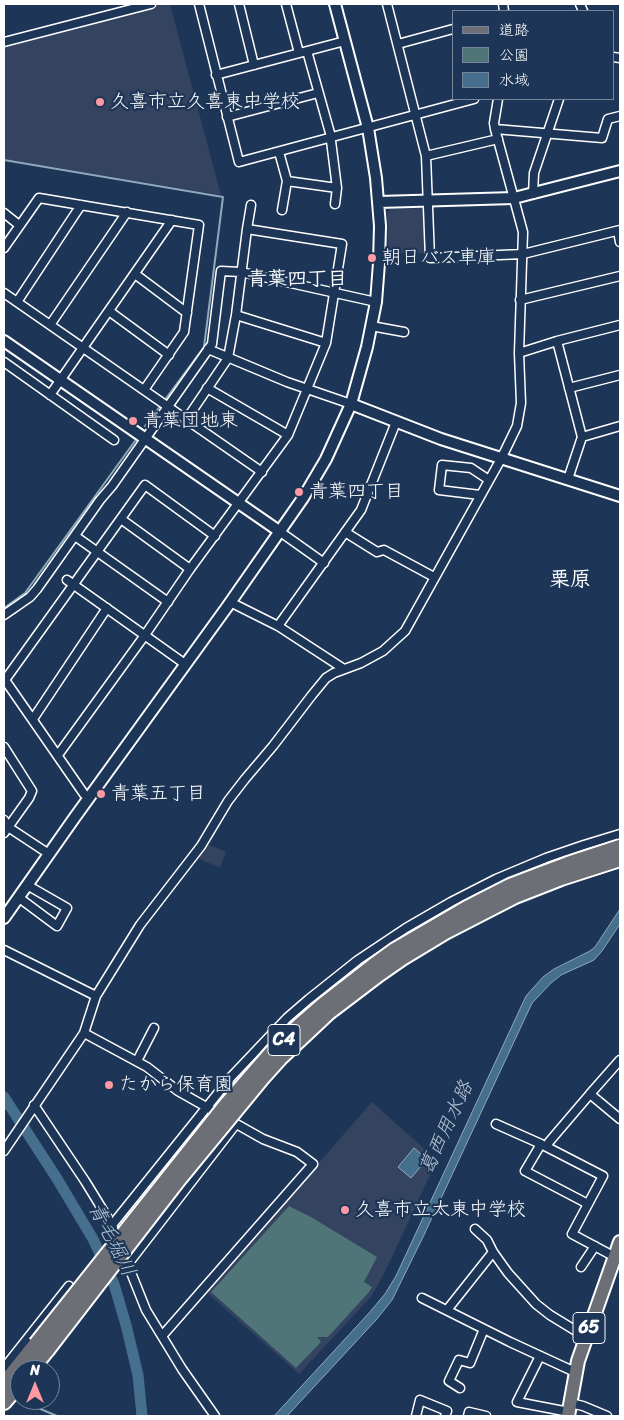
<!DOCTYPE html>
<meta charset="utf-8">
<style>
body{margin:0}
#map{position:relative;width:624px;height:1420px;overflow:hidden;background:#1d3557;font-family:Sriracha,"Klee One",sans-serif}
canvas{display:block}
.frame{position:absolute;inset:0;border:5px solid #fff;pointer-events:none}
.legend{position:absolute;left:452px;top:10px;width:162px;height:90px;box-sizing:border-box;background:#1d3557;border:1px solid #77869a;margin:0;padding:6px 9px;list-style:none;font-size:15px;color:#fff}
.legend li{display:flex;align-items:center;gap:10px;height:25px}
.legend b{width:25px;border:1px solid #77869a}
.north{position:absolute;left:10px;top:1360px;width:50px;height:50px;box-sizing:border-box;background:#1d3557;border:1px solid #77869a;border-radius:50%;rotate:0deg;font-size:14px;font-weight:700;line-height:20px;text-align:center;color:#fff}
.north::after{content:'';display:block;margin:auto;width:18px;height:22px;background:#ff9aa2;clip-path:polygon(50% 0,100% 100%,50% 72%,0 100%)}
</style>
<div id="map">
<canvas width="624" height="1420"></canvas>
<div class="frame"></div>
<ul class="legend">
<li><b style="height:6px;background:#6c6f75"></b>道路</li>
<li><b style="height:14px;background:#4f7578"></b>公園</li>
<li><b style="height:14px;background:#456f8c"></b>水域</li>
</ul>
<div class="north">N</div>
</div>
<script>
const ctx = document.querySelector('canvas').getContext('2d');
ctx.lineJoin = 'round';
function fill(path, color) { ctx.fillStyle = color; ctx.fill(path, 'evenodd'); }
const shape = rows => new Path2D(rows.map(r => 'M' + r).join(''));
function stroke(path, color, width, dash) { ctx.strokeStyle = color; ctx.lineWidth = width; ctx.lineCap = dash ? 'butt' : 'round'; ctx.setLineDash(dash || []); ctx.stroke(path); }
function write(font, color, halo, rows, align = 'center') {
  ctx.font = font + ' Sriracha,"Klee One",sans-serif'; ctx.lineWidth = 4.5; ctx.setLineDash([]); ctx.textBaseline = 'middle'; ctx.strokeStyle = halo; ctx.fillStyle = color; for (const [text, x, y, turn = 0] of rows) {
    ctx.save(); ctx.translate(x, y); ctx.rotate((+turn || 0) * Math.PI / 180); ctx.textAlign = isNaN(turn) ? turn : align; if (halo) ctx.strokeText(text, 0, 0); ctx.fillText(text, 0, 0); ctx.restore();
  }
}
fill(shape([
 [158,4,170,4,221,195,4,159,4,45],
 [424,208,426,210,427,253,388,253,387,212,391,209],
 [207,844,226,852,220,868,198,858],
 [372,1102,437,1160,393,1255,378,1285,370,1298,299,1374,206,1292,207,1290]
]), '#344360');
fill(shape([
 [289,1206,311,1217,377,1257,364,1282,372,1287,369,1292,328,1337,317,1337,321,1342,296,1368,211,1292]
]), '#4f7578');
const water = shape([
 [620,909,620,924,602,951,594,960,561,975,551,983,532,1003,423,1237,392,1300,376,1320,287,1416,274,1416,369,1313,385,1294,396,1276,526,996,543,977,554,969,590,951,595,947,620,909],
 [414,1148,427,1159,411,1178,398,1167,414,1148]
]);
fill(water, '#456f8c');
stroke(water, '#8fa9ba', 1);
stroke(shape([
 [4,160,223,197,204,347,164,401],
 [145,426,161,405],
 [4,608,25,593,135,441],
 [24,1402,57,1416]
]), '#8fa9ba', 2);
stroke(shape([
 [4,1097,56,1177,93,1239,114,1284,126,1325,138,1375,142,1416]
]), '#456f8c', 11);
const minor = shape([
 [199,4,239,162,474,99],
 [239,4,254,65],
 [286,4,299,53],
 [387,4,426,156,430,258,523,254,620,230],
 [503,4,504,11],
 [580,4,583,11],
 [4,42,151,4],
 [398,44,453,29],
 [307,51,330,133,337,188,335,204],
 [613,57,620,58],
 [216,75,345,41],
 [227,117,318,93],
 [495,129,602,138,608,119,620,116],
 [279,152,287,181,337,188],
 [426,156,498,139],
 [533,194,534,173,559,99],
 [282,210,287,181],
 [4,213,19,225],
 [247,229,251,205],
 [618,231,620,242],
 [4,248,39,198,199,225,184,332,144,390],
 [135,274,187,313],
 [4,293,262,472],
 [520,300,620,276],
 [17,302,81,205],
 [109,311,169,355],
 [236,315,326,343],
 [50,325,127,212],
 [371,326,404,332],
 [557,341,582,437,568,479],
 [208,349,287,382,351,404],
 [519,353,557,341,620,325],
 [4,362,114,440],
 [207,388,288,435],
 [569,388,620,375],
 [50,395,172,220],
 [582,437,620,426],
 [480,495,439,490,442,465,471,468,489,480],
 [121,519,190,569],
 [279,531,324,563],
 [345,532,377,552,384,550,434,577],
 [75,536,168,602],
 [67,580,185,664],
 [230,602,278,626,344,669],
 [4,615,30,597,37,589,100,500,112,486,212,344,221,271,241,272,376,302],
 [278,626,361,510,396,422],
 [33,719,107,608],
 [4,747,32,791,29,798,4,833],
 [58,755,145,635,190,569,288,435,326,343,342,244,247,229,236,315,228,358,186,420],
 [84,794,5,680,145,485,215,536],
 [4,820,8,827,49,854],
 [18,897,57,926,67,908,27,885],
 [4,950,96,996],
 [84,1033,147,1067,178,1091,263,1139,297,1152,313,1164,162,1336],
 [137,1061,154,1028],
 [590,1094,620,1060],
 [34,1105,85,1181,112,1225,146,1310,182,1369,215,1416],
 [496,1124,541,1144,603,1176,572,1234,615,1257],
 [541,1144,525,1171,588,1204],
 [547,1147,549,1142,590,1094,620,1119],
 [4,1151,84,1033,96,996,140,925,201,846,228,801,245,779,273,746,312,695,326,678,334,673,361,663,383,651,405,631,501,459,517,426,521,403,519,353,523,232,495,129,494,123,498,99],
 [112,1225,231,1077,287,1018,309,999,358,960,406,928,451,902,496,879,546,858,584,845,620,834],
 [475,1229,487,1240,493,1252,508,1273,536,1304,550,1315,586,1337],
 [128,1264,236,1124],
 [581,1267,595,1246],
 [422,1298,510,1342,575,1372],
 [447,1310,493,1252],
 [540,1356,517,1402,569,1412],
 [4,1368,69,1286],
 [460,1388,449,1381,459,1360,470,1363,484,1329],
 [570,1403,583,1406,607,1416],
 [416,1416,420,1400,447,1411,445,1416],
 [468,1416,469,1412,486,1416]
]);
const tertiary = shape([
 [379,202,514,198,620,171],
 [4,341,279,531],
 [351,404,441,439,620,496],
 [4,918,75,817,227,607,303,498,326,459,351,404,367,347,376,302,379,263,380,226,376,178,368,128,335,4]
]);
const primary = shape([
 [568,1416,578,1361,620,1242]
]);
const motorway = shape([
 [31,1370,47,1350],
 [4,1384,36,1344],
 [4,1402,20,1383]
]);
stroke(minor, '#fff', 11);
stroke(tertiary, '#fff', 14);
stroke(primary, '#fff', 16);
stroke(motorway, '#fff', 18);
stroke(minor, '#1d3557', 8);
stroke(tertiary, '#1d3557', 10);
stroke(primary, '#6c6f75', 12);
stroke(motorway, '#6c6f75', 14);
const motorwayBridge = shape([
 [36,1344,226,1105,273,1051,300,1025,323,1005,373,966,395,950,467,908,510,886,536,876,568,864,620,847],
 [47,1350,179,1179,262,1078,280,1058,329,1012,379,974,402,958,445,932,515,896,561,878,620,859]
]);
stroke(motorwayBridge, '#fff', 18, []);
stroke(motorwayBridge, '#6c6f75', 14);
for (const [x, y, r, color] of [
 [100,102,5,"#ff9aa2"],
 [372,258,5,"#ff9aa2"],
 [133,421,5,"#ff9aa2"],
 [299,492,5,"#ff9aa2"],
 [101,794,5,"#ff9aa2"],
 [109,1085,5,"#ff9aa2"],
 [345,1210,5,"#ff9aa2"]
]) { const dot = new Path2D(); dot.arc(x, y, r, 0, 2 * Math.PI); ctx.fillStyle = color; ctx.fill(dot); stroke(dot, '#1d3557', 2); }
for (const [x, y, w] of [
 [284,1040,32],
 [589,1328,32]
]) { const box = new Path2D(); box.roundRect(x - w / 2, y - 15.5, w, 31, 4); ctx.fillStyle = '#1d3557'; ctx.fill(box); stroke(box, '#fff', 1); }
write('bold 18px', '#fff', null, [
 ["C4",284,1040],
 ["65",589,1328]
]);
write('19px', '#fff', '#1d3557', [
 ["久喜市立久喜東中学校",110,102],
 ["朝日バス車庫",382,258],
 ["青葉団地東",143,421],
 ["青葉四丁目",309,492],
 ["青葉五丁目",111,794],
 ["たから保育園",119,1085],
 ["久喜市立太東中学校",355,1210]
], 'left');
write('bold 20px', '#fff', '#1d3557', [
 ["青葉四丁目",297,280]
]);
write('italic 20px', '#b5c5d1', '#1d3557', [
 ["葛西用水路",447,1128,-65],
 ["青毛堀川",111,1240,63]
]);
write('bold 21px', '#fff', '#1d3557', [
 ["栗原",570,581]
]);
</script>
